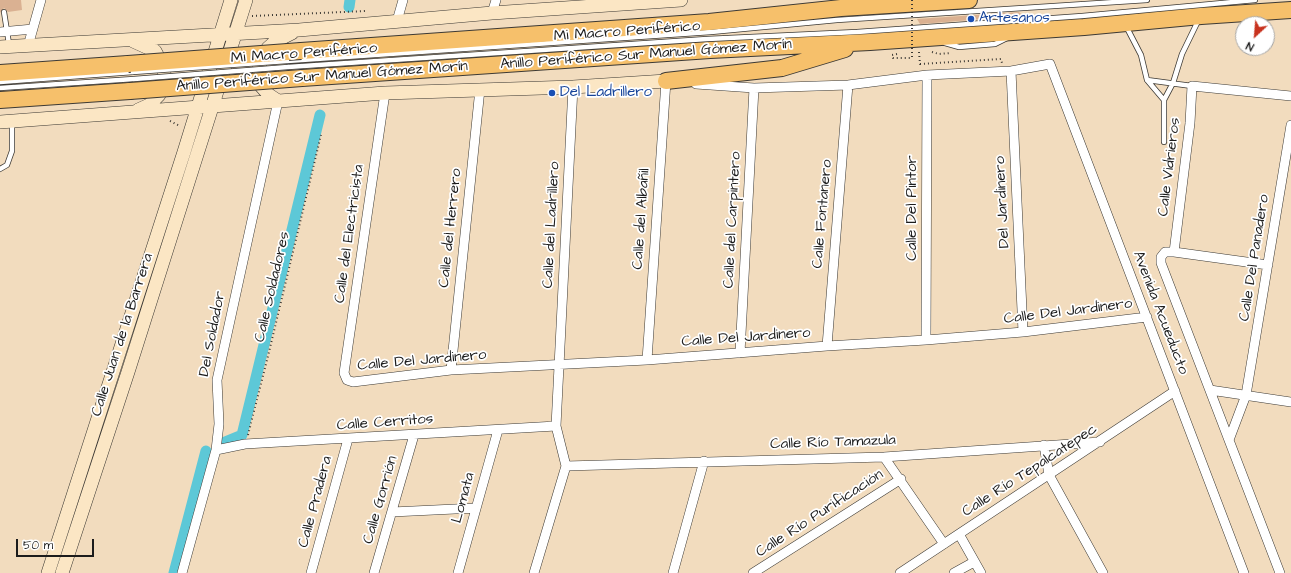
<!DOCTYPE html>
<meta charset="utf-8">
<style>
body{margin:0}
#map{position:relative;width:1291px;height:573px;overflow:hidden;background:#f2dcbe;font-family:"Architects Daughter",sans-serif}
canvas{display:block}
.north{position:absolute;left:1235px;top:16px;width:40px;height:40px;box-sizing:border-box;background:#fff;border:1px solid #a4a4a4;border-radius:50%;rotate:206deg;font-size:11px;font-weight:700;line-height:16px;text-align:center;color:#1c1c1c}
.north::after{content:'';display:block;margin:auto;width:14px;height:18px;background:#c8321e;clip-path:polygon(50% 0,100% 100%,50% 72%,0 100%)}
.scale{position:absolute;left:16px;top:539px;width:78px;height:18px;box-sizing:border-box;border:2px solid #1c1c1c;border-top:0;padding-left:5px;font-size:12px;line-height:14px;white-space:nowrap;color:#1c1c1c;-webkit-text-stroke:3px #fff;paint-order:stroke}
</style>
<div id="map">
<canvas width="1291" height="573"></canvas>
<div class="north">N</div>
<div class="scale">50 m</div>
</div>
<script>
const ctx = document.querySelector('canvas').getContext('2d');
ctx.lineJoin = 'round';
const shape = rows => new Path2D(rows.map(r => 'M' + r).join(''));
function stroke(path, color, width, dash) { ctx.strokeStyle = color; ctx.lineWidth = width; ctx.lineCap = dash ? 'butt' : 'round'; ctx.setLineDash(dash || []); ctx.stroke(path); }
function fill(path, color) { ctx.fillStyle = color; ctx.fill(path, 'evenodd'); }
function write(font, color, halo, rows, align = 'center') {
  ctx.font = font + ' "Architects Daughter",sans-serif'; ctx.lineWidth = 3.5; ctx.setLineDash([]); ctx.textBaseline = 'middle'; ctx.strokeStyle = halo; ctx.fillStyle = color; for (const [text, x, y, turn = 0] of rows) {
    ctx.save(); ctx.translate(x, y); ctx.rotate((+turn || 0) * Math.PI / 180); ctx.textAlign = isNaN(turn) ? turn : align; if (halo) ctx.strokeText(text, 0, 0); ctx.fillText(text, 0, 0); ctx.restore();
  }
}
stroke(shape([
 [349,7,350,0],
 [225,442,242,435,320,115],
 [174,573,206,451]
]), '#5dc8d7', 11);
fill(shape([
 [0,0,21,0,22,10,8,12,4,8,0,13],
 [1019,12,1023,16,920,24,917,19]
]), '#dab192');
const service = shape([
 [4,12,9,44],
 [1126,26,1141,55,1147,80,1164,100],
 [945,43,959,47,995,44,1007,38],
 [287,61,711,32,837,20,1147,0],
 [288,67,707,39,857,32,1082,16,1255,0],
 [1147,80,1192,86],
 [0,82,133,72],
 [0,88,134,79],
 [1164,142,1164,100,1173,83,1182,54,1199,19],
 [0,169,7,165,12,151,12,123]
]);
const minor = shape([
 [492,13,496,0],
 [397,21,403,0],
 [0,32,33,29],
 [28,46,41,0],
 [1011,71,1023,332],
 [696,84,754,88,848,85,927,75,1011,71,1050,64,1244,573],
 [385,93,344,373,347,380,353,382,451,370,647,360,827,346,926,340,1023,332,1147,317],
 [1174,252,1190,123,1192,86,1291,96],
 [1268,265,1174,252,1165,252,1161,257,1161,263,1280,573],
 [926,340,927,75],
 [827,346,848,85],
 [740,353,754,88],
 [647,360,666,81,669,81],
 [451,370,480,89],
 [1210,390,1291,402],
 [1229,440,1246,395,1291,125],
 [1044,445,1049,475,1103,573],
 [216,450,245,444,556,426],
 [884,457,944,544],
 [566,466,884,457,1100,442],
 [392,512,476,508],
 [959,534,981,573],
 [182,573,216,450,219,424,217,380,278,101],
 [311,573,348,439],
 [374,573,414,435],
 [458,573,498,430],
 [534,573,566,466,556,426,573,87],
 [673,573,704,461],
 [753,573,901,479],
 [900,573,1175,391],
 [954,573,974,562]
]);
const secondary = shape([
 [133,41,155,51,163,66,165,79,159,95,149,105,138,110],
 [0,47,299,30,492,13,681,0],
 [278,101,269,95,261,86,259,74,260,61,268,48,276,41,292,33],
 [0,122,385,93,573,87,666,81],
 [48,573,184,152,231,0],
 [62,573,128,372,246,0]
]);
const trunk = shape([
 [301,51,709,22,841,8,969,0],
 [0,73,128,64],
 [302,78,710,50,870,42,1084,27,1201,16,1291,10],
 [666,81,782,68,845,49],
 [0,100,130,91]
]);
stroke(service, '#3c3934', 6);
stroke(minor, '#3c3934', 10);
stroke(secondary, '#3c3934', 14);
stroke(trunk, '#3c3934', 18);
stroke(shape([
 [252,16,366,11],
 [919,52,920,64,1001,59,1002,63],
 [932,52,939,54,951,53],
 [897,54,892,55,893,58,912,58],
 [170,121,180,126],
 [248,435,268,356,321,135]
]), '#3c3934', 2, [1, 3]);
stroke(service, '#fff', 4.5);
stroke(minor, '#fff', 9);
stroke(secondary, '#fbe6c4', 13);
stroke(trunk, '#f6c06b', 16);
const serviceBridge = shape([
 [133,72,287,61],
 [134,79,288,67]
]);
const trunkBridge = shape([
 [128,64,301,51],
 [130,91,302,78]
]);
stroke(serviceBridge, '#3c3934', 6, []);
stroke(trunkBridge, '#3c3934', 18, []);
stroke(shape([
 [912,0,912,58]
]), '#3c3934', 2, [1, 3]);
stroke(serviceBridge, '#fff', 4.5);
stroke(trunkBridge, '#f6c06b', 16);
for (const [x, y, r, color] of [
 [971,19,4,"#1a4fb4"],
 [552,93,4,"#1a4fb4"]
]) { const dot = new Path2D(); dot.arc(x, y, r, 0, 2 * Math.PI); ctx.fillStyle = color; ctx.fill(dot); stroke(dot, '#fff', 1.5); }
write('15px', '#164399', '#fff', [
 ["Artesanos",979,19],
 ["Del Ladrillero",560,93]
], 'left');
write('15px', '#1c1c1c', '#fff', [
 ["Mi Macro Periférico",627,32,-4],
 ["Mi Macro Periférico",304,54,-4],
 ["Anillo Periférico Sur Manuel Gómez Morín",646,55,-4],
 ["Anillo Periférico Sur Manuel Gómez Morín",322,77,-4],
 ["Calle Vidrieros",1170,167,-83],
 ["Del Jardinero",1003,202,-93],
 ["Calle Del Pintor",913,208,-90],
 ["Calle Fontanero",823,214,-85],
 ["Calle del Albañil",642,219,-86],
 ["Calle del Carpintero",733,220,-87],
 ["Calle del Ladrillero",552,225,-87],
 ["Calle del Herrero",451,228,-84],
 ["Calle del Electricista",350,234,-82],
 ["Calle Del Panadero",1255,258,-81],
 ["Calle Soldadores",273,287,-77],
 ["Calle Del Jardinero",1068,312,-7],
 ["Avenida Acueducto",1160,313,69],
 ["Del Soldador",213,334,-79],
 ["Calle Juan de la Barrera",123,335,-72],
 ["Calle Del Jardinero",746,338,-4],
 ["Calle Del Jardinero",422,361,-5],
 ["Calle Cerritos",385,423,-4],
 ["Calle Río Tamazula",833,443,-2],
 ["Calle Río Tepalcatepec",1030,471,-33],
 ["Lomata",464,498,-75],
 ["Calle Gorrión",381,500,-74],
 ["Calle Pradera",316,502,-75],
 ["Calle Río Purificación",820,514,-33]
]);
</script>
